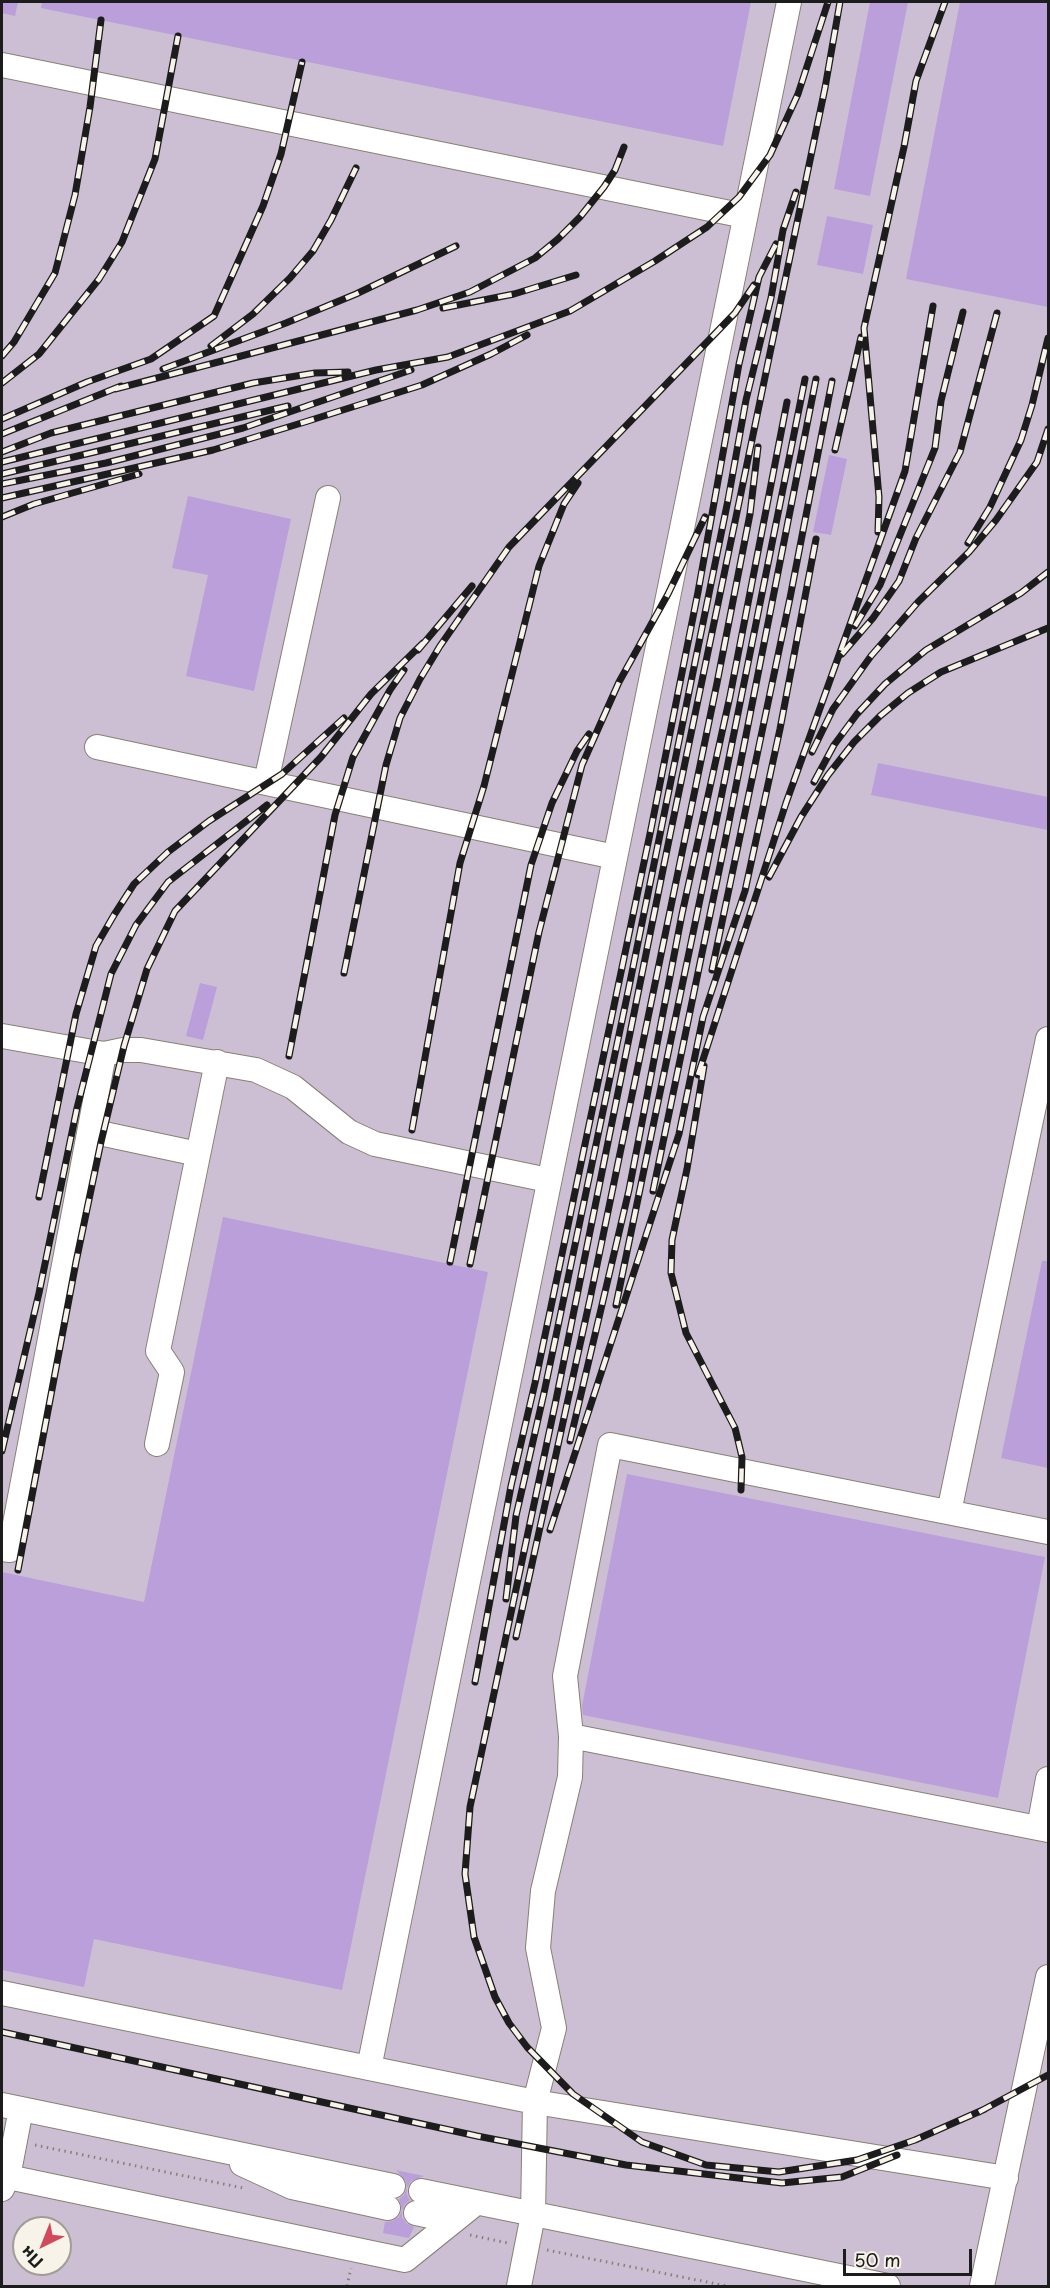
<!DOCTYPE html>
<meta charset="utf-8">
<style>
body{margin:0}
#map{position:relative;width:1050px;height:2288px;overflow:hidden;background:#f3e4cb;font-family:"Playpen Sans",sans-serif}
canvas{display:block}
.frame{position:absolute;inset:0;border:3px solid #1c1c1c;pointer-events:none}
.north{position:absolute;left:12px;top:2216px;width:60px;height:60px;box-sizing:border-box;background:#f7f3e8;border:2px solid #9f9d96;border-radius:50%;rotate:223deg;font-size:16px;font-weight:700;line-height:24px;text-align:center;color:#1c1c1c}
.north::after{content:'';display:block;margin:auto;width:21px;height:27px;background:#d1495b;clip-path:polygon(50% 0,100% 100%,50% 72%,0 100%)}
.scale{position:absolute;left:843px;top:2249px;width:129px;height:27px;box-sizing:border-box;border:3px solid #1c1c1c;border-top:0;padding-left:8px;font-size:18px;line-height:21px;white-space:nowrap;color:#1c1c1c;-webkit-text-stroke:4px #f7f3e8;paint-order:stroke}
</style>
<div id="map">
<canvas width="1050" height="2288"></canvas>
<div class="frame"></div>
<div class="north">Пн</div>
<div class="scale">50 m</div>
</div>
<script>
const ctx = document.querySelector('canvas').getContext('2d');
ctx.lineJoin = 'round';
function fill(path, color) { ctx.fillStyle = color; ctx.fill(path, 'evenodd'); }
const shape = rows => new Path2D(rows.map(r => 'M' + r).join(''));
function stroke(path, color, width, dash) { ctx.strokeStyle = color; ctx.lineWidth = width; ctx.lineCap = dash ? 'butt' : 'round'; ctx.setLineDash(dash || []); ctx.stroke(path); }
fill(shape([
 [2,2,1048,2,1048,2286,2,2286],
 [24,2228,60,2228,60,2264,24,2264]
]), '#ccbfd4');
fill(shape([
 [2,2,18,2,15,16,2,13],
 [42,2,751,2,723,146,41,8],
 [870,2,908,2,870,196,834,189],
 [960,2,1048,2,1048,307,906,279],
 [827,216,873,225,863,274,817,265],
 [829,455,847,459,831,535,813,532],
 [188,496,291,519,254,691,186,676,208,575,172,568],
 [878,763,1048,797,1048,830,871,795],
 [200,983,217,987,203,1040,186,1036],
 [223,1217,488,1272,342,1990,94,1939,84,1987,2,1970,2,1572,144,1602],
 [1042,1261,1048,1261,1048,1468,1001,1458],
 [627,1474,1045,1557,998,1798,583,1715,582,1706],
 [396,2170,424,2176,411,2181,407,2188,407,2195,410,2200,405,2204,402,2211,402,2217,406,2223,414,2227,409,2238,383,2233,385,2222,393,2221,399,2217,402,2210,399,2199,404,2195,407,2188,406,2181]
]), '#bb9fda');
const minor = shape([
 [2,65,745,216],
 [97,747,615,857],
 [266,782,328,498],
 [2,1036,104,1054,123,1050,141,1050,256,1070,293,1087,349,1132,375,1144,548,1180],
 [90,1131,198,1154],
 [157,1444,172,1372,158,1351,217,1062],
 [949,1512,1048,1039],
 [2,1549,10,1550,104,1054],
 [571,1736,1048,1830],
 [1039,1828,1048,1779],
 [2,1993,535,2102,1006,2178],
 [369,2068,789,2],
 [2,2105,393,2186],
 [242,2164,292,2187,388,2208],
 [8,2177,405,2260,476,2203],
 [2,2189,8,2177,21,2109],
 [421,2191,888,2286],
 [416,2213,453,2221],
 [519,2286,533,2215,535,2102,554,2028,538,1948,543,1891,570,1777,571,1736,565,1676,610,1445,1048,1532],
 [982,2286,1048,1977]
]);
stroke(minor, '#888074', 26);
stroke(shape([
 [35,2145,243,2188],
 [470,2235,508,2243],
 [547,2250,727,2286],
 [347,2286,351,2268]
]), '#888074', 3, [1.5, 4.5]);
stroke(minor, '#fff', 24);
const rail = shape([
 [840,2,825,88,670,835,556,1400,470,1807,465,1874,474,1937,495,1997,509,2023,527,2047,573,2094,642,2142,706,2165,779,2172,857,2160,915,2140,985,2109],
 [443,308,514,294,576,275],
 [211,346,253,314,290,278,313,251,331,220,356,168],
 [2,356,14,342,55,273,75,195,90,107,101,20],
 [163,369,286,323,356,294,456,246],
 [2,383,39,354,99,279,122,242,155,159,178,36],
 [115,389,417,310,470,292,535,258,558,239,580,217,604,187,615,170,624,147],
 [2,419,87,382,151,359,214,316,263,206,281,154,302,62],
 [2,434,121,386],
 [835,450,861,337],
 [2,452,51,433,253,383,315,373,348,372],
 [2,462,376,370,448,357,570,311,655,261,707,227,739,197,770,155,798,94,828,2],
 [2,474,288,406],
 [2,484,106,463,243,428,411,370],
 [2,498,213,450,308,421,422,385,491,354,527,335],
 [2,517,34,504,139,474],
 [878,532,879,497,864,328,904,147,916,81,945,2],
 [968,543,990,507,1021,440,1032,405,1048,338],
 [855,626,880,585,935,448,941,401,963,312],
 [418,650,472,586],
 [842,654,873,618,899,581,916,538,960,452,997,313],
 [812,752,833,709,871,656,918,602,969,552,996,520,1037,462,1048,429],
 [814,782,834,745,857,714,885,684,926,650,1021,593,1048,572],
 [769,877,801,817,828,775,854,742,880,716,908,693,941,672,1048,628],
 [712,970,790,598,832,381],
 [344,973,386,765,400,718,420,679,440,646,509,547,735,313,754,285],
 [289,1056,335,815,353,757,390,690,404,670],
 [704,1066,687,1169,672,1240,671,1273,686,1333,735,1428,742,1457,741,1490],
 [698,1075,786,803,905,471,933,306],
 [412,1130,460,863,484,786,539,566,564,504,578,483],
 [653,1191,726,837,816,379],
 [39,1197,76,1014,96,946,114,915,134,884,168,852,209,821,282,774,344,718],
 [450,1262,531,865,552,803,577,751,589,734],
 [470,1264,539,932,582,765,619,682,668,594,705,517],
 [616,1305,721,798,805,379],
 [570,1441,629,1190,682,914,730,696,787,402],
 [2,1451,39,1293,77,1108,111,974,136,925,168,882,267,805],
 [550,1530,679,1134,703,1017,745,891,780,729,816,539],
 [18,1570,76,1262,101,1142,124,1046,147,969,175,911,321,757,371,694,423,643],
 [506,1599,516,1516,544,1393,629,987,728,500,746,400,771,298,783,230,796,192],
 [516,1637,590,1299,717,683,750,514,758,447],
 [475,1682,511,1486,535,1383,651,829,698,592,739,364,759,277,776,244],
 [2,2032,477,2136,626,2165,782,2183,842,2177,897,2155],
 [979,2112,1048,2075]
]);
stroke(rail, '#1c1c1c', 7);
stroke(rail, '#f7f3e8', 4.5, [14]);
</script>
